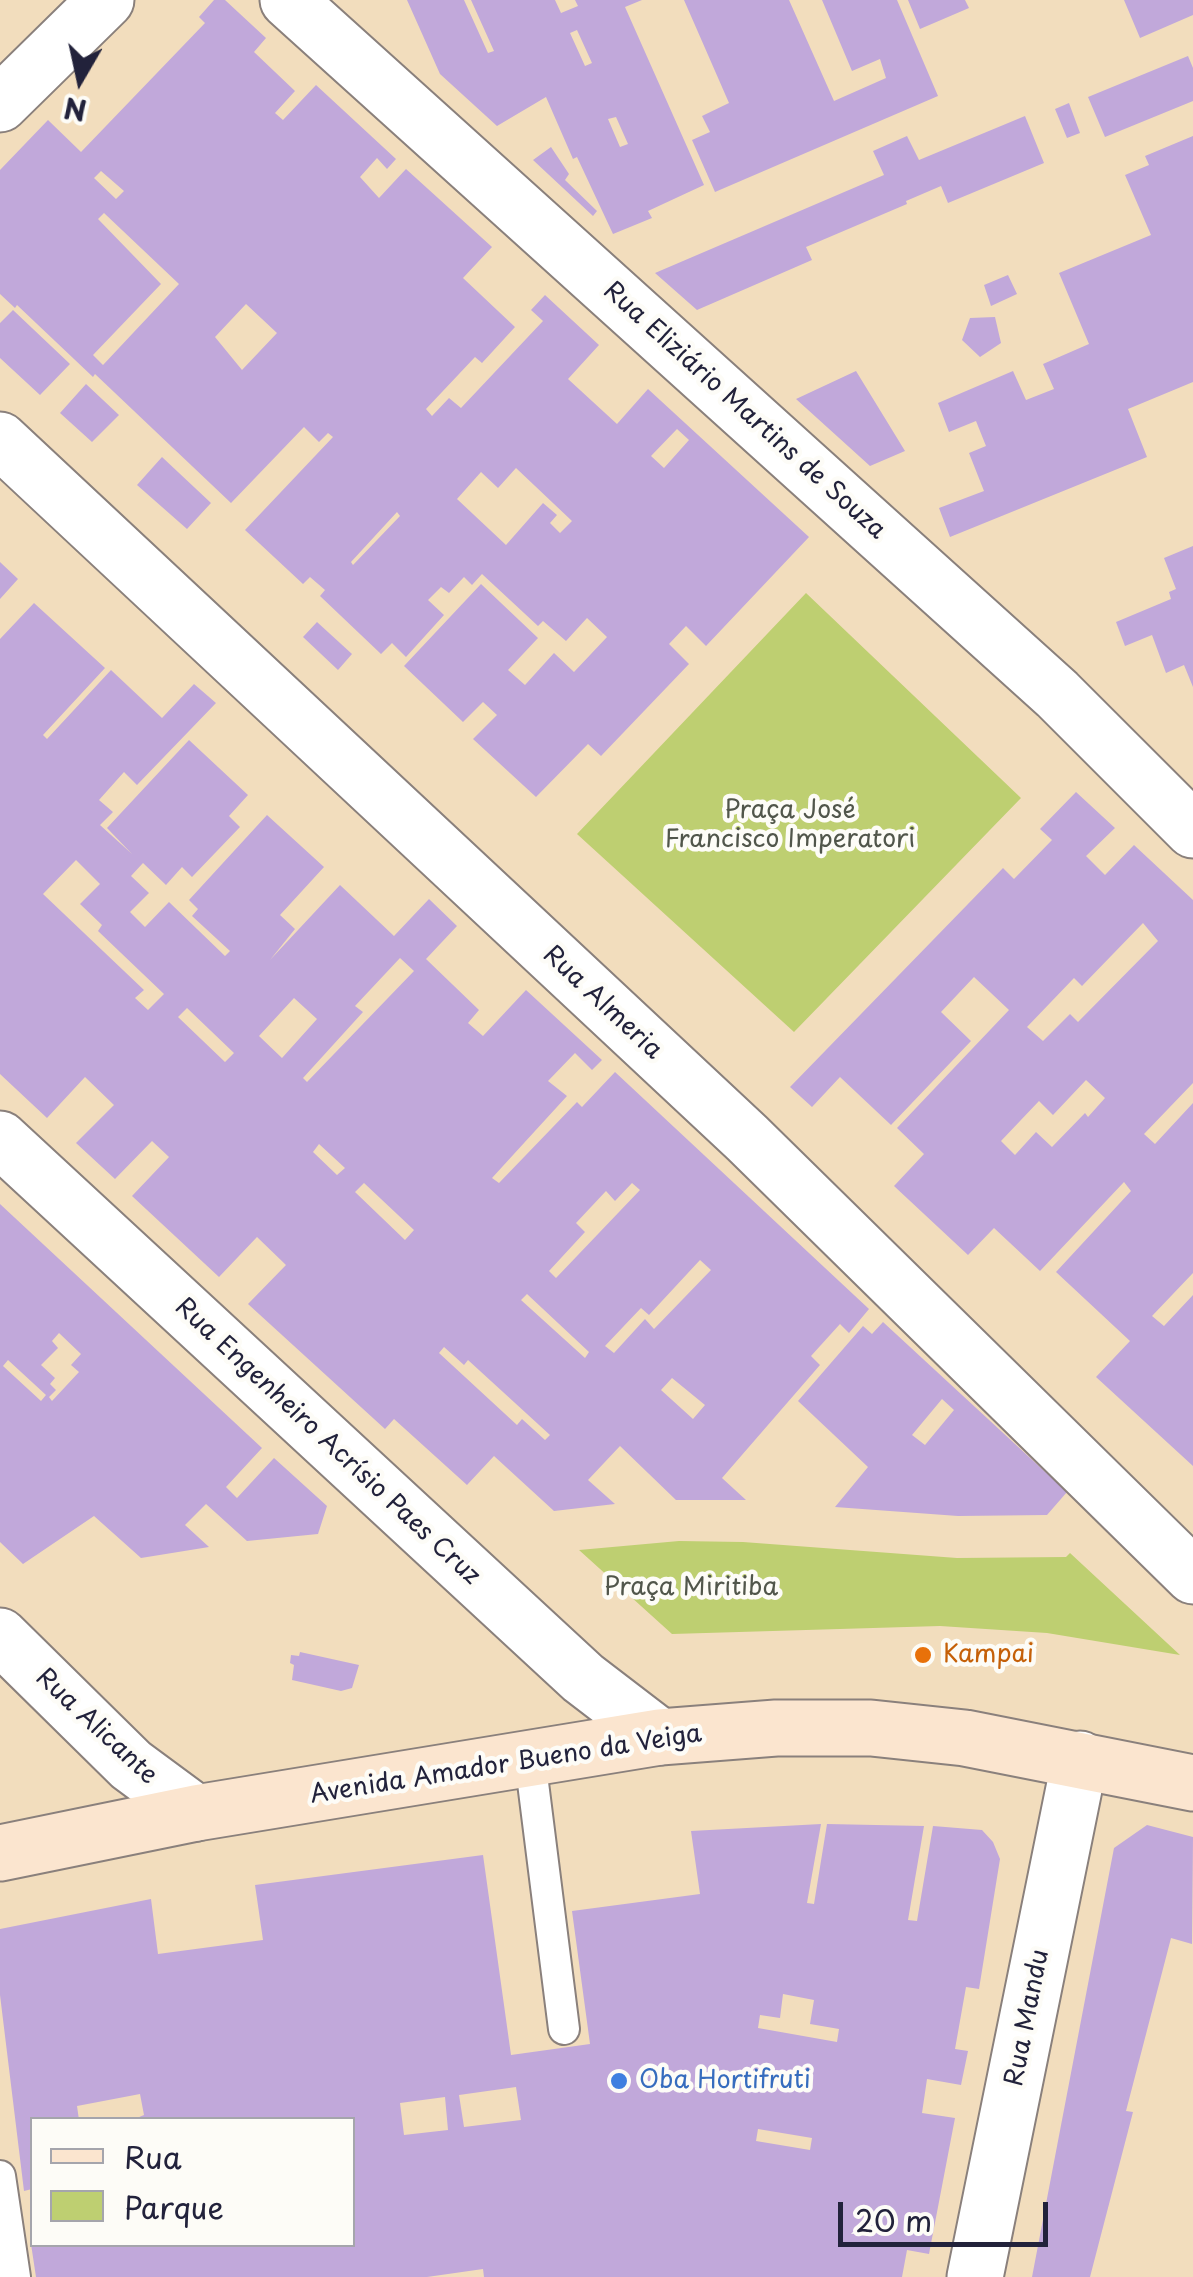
<!DOCTYPE html>
<meta charset="utf-8">
<style>
body{margin:0}
#map{position:relative;width:1193px;height:2277px;overflow:hidden;background:#f2ddbd;font-family:"Playpen Sans",sans-serif}
canvas{display:block}
.legend{position:absolute;left:30px;top:2117px;width:325px;height:130px;box-sizing:border-box;background:#fdfcf7;border:2px solid #a5a5ac;margin:0;padding:12px 18px;list-style:none;font-size:30px;color:#22223b}
.legend li{display:flex;align-items:center;gap:20px;height:50px}
.legend b{width:50px;border:2px solid #a5a5ac}
.north{position:absolute;left:30px;top:30px;width:100px;height:100px;-webkit-text-stroke:8px #fdfcf7;paint-order:stroke;rotate:189deg;font-size:28px;font-weight:700;line-height:40px;text-align:center;color:#22223b}
.north::after{content:'';display:block;margin:auto;width:35px;height:45px;background:#22223b;clip-path:polygon(50% 0,100% 100%,50% 72%,0 100%)}
.scale{position:absolute;left:838px;top:2202px;width:210px;height:45px;box-sizing:border-box;border:5px solid #22223b;border-top:0;padding-left:12px;font-size:30px;line-height:35px;white-space:nowrap;color:#22223b;-webkit-text-stroke:8px #fdfcf7;paint-order:stroke}
</style>
<div id="map">
<canvas width="1193" height="2277"></canvas>
<ul class="legend">
<li><b style="height:12px;background:#fbe5cf"></b>Rua</li>
<li><b style="height:28px;background:#becf71"></b>Parque</li>
</ul>
<div class="north">N</div>
<div class="scale">20 m</div>
</div>
<script>
const ctx = document.querySelector('canvas').getContext('2d');
ctx.lineJoin = 'round';
function fill(path, color) { ctx.fillStyle = color; ctx.fill(path, 'evenodd'); }
const shape = rows => new Path2D(rows.map(r => 'M' + r).join(''));
function stroke(path, color, width, dash) { ctx.strokeStyle = color; ctx.lineWidth = width; ctx.lineCap = dash ? 'butt' : 'round'; ctx.setLineDash(dash || []); ctx.stroke(path); }
function write(font, color, halo, rows, align = 'center') {
  ctx.font = font + ' "Playpen Sans",sans-serif'; ctx.lineWidth = 9; ctx.setLineDash([]); ctx.textBaseline = 'middle'; ctx.strokeStyle = halo; ctx.fillStyle = color; for (const [text, x, y, turn = 0] of rows) {
    ctx.save(); ctx.translate(x, y); ctx.rotate((+turn || 0) * Math.PI / 180); ctx.textAlign = isNaN(turn) ? turn : align; if (halo) ctx.strokeText(text, 0, 0); ctx.fillText(text, 0, 0); ctx.restore();
  }
}
fill(shape([
 [806,593,1021,798,794,1032,577,834],
 [679,1541,743,1542,957,1558,1066,1557,1070,1553,1180,1655,1047,1633,940,1626,672,1634,579,1550]
]), '#becf71');
fill(shape([
 [214,0,225,0,266,38,254,52,295,91,275,113,283,120,316,85,396,159,387,169,377,158,360,177,379,198,406,169,492,247,463,278,515,327,482,363,475,357,426,409,432,416,449,398,461,408,543,321,531,310,545,295,599,345,568,379,617,424,648,389,809,537,706,646,686,626,669,644,689,664,601,756,588,744,536,797,473,739,497,715,483,702,463,722,404,666,481,584,538,638,508,670,525,685,554,653,574,672,607,637,587,618,566,641,543,621,538,626,482,574,472,585,464,577,449,593,441,587,428,600,444,615,406,657,392,643,381,654,320,596,325,590,310,577,303,584,245,530,333,437,328,433,319,442,304,427,231,503,95,374,93,377,17,305,15,308,0,294,0,170,48,120,81,152,205,23,199,17],
 [101,171,124,191,116,199,94,178],
 [104,213,179,284,103,365,93,355,161,284,98,219],
 [246,304,277,333,242,370,215,337],
 [677,429,689,440,664,468,651,456],
 [516,468,572,521,560,533,550,523,557,515,543,503,506,545,457,499,481,472,498,488],
 [397,512,400,516,353,565,351,562],
 [407,0,464,0,488,53,494,51,471,0,555,0,561,13,578,6,575,0,642,0,625,7,704,185,648,211,652,218,613,234,577,157,573,159,546,97,497,126,440,74],
 [577,30,592,63,585,66,570,33],
 [616,117,628,144,620,147,608,119],
 [684,0,789,0,834,101,886,78,880,59,852,71,822,0,897,0,938,96,715,192,692,140,710,132,702,116,729,103],
 [908,0,965,0,969,8,920,29],
 [1124,0,1193,0,1193,15,1140,38],
 [1188,56,1193,68,1193,101,1105,137,1088,97],
 [1069,103,1080,133,1067,138,1055,109],
 [1025,116,1044,163,948,203,941,186,906,201,907,204,806,247,812,260,697,310,655,273,884,175,873,151,907,136,919,160],
 [1193,136,1193,382,1128,409,1147,457,950,537,939,508,984,491,969,453,986,446,976,421,949,432,938,403,1013,371,1026,400,1054,389,1043,364,1089,344,1059,273,1151,235,1125,175,1149,165,1145,156],
 [551,147,569,174,565,180,597,211,593,216,533,160],
 [1008,275,1017,294,991,306,984,285],
 [13,310,70,364,40,395,0,358,0,323],
 [995,317,1001,343,980,357,962,340,970,318],
 [856,371,905,451,870,466,796,399],
 [86,384,119,415,92,442,60,413],
 [162,457,211,503,187,529,137,485],
 [1193,546,1193,687,1184,665,1166,673,1152,635,1125,646,1116,622,1171,599,1169,592,1176,589,1164,558],
 [0,562,18,579,0,599],
 [34,603,105,668,43,735,47,739,111,670,162,718,194,684,216,703,137,785,124,772,99,800,113,812,100,825,132,854,107,828,189,740,248,795,229,816,240,827,192,877,182,867,166,885,143,863,131,876,149,893,130,912,145,927,169,902,225,956,230,951,192,916,198,909,189,900,267,815,324,867,280,915,295,929,270,960,340,885,394,936,429,899,457,926,426,959,479,1010,468,1023,483,1036,526,990,602,1060,592,1070,575,1053,548,1081,567,1096,492,1178,499,1183,577,1102,582,1107,615,1072,869,1309,849,1333,840,1324,811,1356,820,1365,722,1478,746,1500,676,1500,620,1446,588,1480,615,1504,554,1511,494,1456,467,1485,394,1419,385,1429,248,1304,286,1265,257,1237,219,1277,132,1196,169,1157,152,1141,115,1179,76,1143,114,1105,85,1077,47,1118,0,1074,0,639],
 [76,860,100,884,80,904,102,925,98,931,164,994,148,1010,135,998,144,990,43,894],
 [400,958,414,971,307,1082,303,1078,363,1012,355,1006],
 [294,998,317,1019,282,1058,259,1036],
 [187,1008,234,1053,225,1062,178,1017],
 [319,1144,345,1168,337,1175,313,1152],
 [364,1183,414,1230,405,1240,355,1192],
 [632,1183,640,1190,556,1278,549,1271,585,1232,576,1223,606,1191,615,1201],
 [700,1260,711,1270,654,1329,645,1319,614,1353,605,1346,641,1308,649,1315],
 [527,1294,589,1352,585,1358,521,1300],
 [444,1347,464,1365,468,1360,550,1435,545,1440,522,1419,517,1425,439,1353],
 [672,1378,705,1405,693,1419,661,1390],
 [317,622,352,654,338,670,303,637],
 [1076,792,1115,828,1086,856,1105,875,1134,845,1193,900,1193,1083,1144,1134,1155,1144,1193,1103,1193,1273,1152,1316,1164,1326,1193,1295,1193,1466,1096,1377,1130,1341,1056,1272,1131,1191,1124,1182,1040,1271,994,1228,968,1255,894,1186,924,1154,897,1128,1009,1010,991,993,974,977,941,1012,971,1041,891,1125,840,1077,812,1107,790,1087,1003,868,1014,879,1052,840,1040,829],
 [1143,923,1158,941,1078,1022,1070,1014,1043,1041,1027,1027,1074,978,1082,986],
 [1086,1080,1105,1098,1088,1117,1085,1113,1052,1147,1036,1132,1015,1155,1001,1141,1039,1101,1053,1115],
 [0,1204,262,1448,226,1487,237,1498,274,1458,327,1506,318,1534,247,1541,206,1504,185,1525,209,1547,141,1558,94,1516,23,1564,0,1542],
 [59,1333,81,1354,71,1365,79,1372,52,1401,49,1397,56,1390,50,1384,55,1378,41,1365,58,1348,52,1341],
 [8,1360,46,1395,41,1401,3,1366],
 [883,1322,1067,1492,1047,1515,958,1516,835,1507,868,1467,798,1401,863,1326,872,1334],
 [942,1399,954,1410,925,1445,912,1435],
 [300,1652,359,1665,352,1688,341,1691,292,1680,294,1665,290,1663,291,1655,299,1656],
 [821,1824,807,1903,814,1904,827,1824,924,1826,908,1920,917,1921,933,1826,982,1830,993,1842,1000,1859,979,1989,966,1987,955,2049,968,2051,961,2085,927,2079,922,2113,955,2118,929,2254,907,2250,902,2277,484,2277,483,2269,427,2277,36,2277,31,2244,352,2244,352,2120,132,2120,144,2115,140,2094,77,2106,79,2120,32,2120,32,2189,24,2191,0,1995,0,1929,151,1899,158,1954,263,1940,255,1885,483,1855,511,2055,590,2044,572,1911,700,1894,691,1831],
 [783,1994,814,2000,810,2024,839,2029,837,2042,758,2028,760,2015,780,2018],
 [516,2087,521,2120,464,2127,459,2095],
 [445,2097,448,2130,404,2135,400,2103],
 [758,2129,812,2138,810,2150,756,2141],
 [1147,1825,1193,1837,1192,1944,1171,1938,1126,2111,1133,2112,1090,2277,1032,2277,1114,1848]
]), '#c1a8da');
const lane = shape([
 [530,1759,564,2029],
 [0,2176,15,2277]
]);
const street = shape([
 [288,0,1057,694,1193,830],
 [0,104,106,0],
 [0,440,747,1138,1193,1576],
 [0,1139,583,1678,660,1737],
 [0,1636,131,1765,196,1813],
 [975,2277,1080,1759]
]);
const secondary = shape([
 [0,1853,196,1813,660,1737,776,1728,871,1728,965,1738,1193,1783]
]);
stroke(lane, '#8a807c', 34);
stroke(street, '#8a807c', 59);
stroke(secondary, '#8a807c', 59);
stroke(lane, '#fff', 30);
stroke(street, '#fff', 55);
stroke(secondary, '#fbe5cf', 55);
for (const [x, y, r, color] of [
 [923,1655,10,"#e8710a"],
 [619,2081,10,"#3f7fe0"]
]) { const dot = new Path2D(); dot.arc(x, y, r, 0, 2 * Math.PI); ctx.fillStyle = color; ctx.fill(dot); stroke(dot, '#fdfcf7', 4); }
write('25px', '#22223b', '#fdfcf7', [
 ["Rua Eliziário Martins de Souza",744,411,42],
 ["Rua Almeria",602,1003,43],
 ["Rua Engenheiro Acrísio Paes Cruz",327,1442,43],
 ["Rua Alicante",96,1727,43],
 ["Avenida Amador Bueno da Veiga",506,1765,-9],
 ["Rua Mandu",1028,2018,-79]
]);
write('25px', '#51564b', '#fdfcf7', [
 ["Praça José",790,811],
 ["Francisco Imperatori",790,840],
 ["Praça Miritiba",691,1588]
]);
write('25px', '#c56008', '#fdfcf7', [
 ["Kampai",943,1655]
], 'left');
write('25px', '#366cbe', '#fdfcf7', [
 ["Oba Hortifruti",639,2081]
], 'left');
</script>
